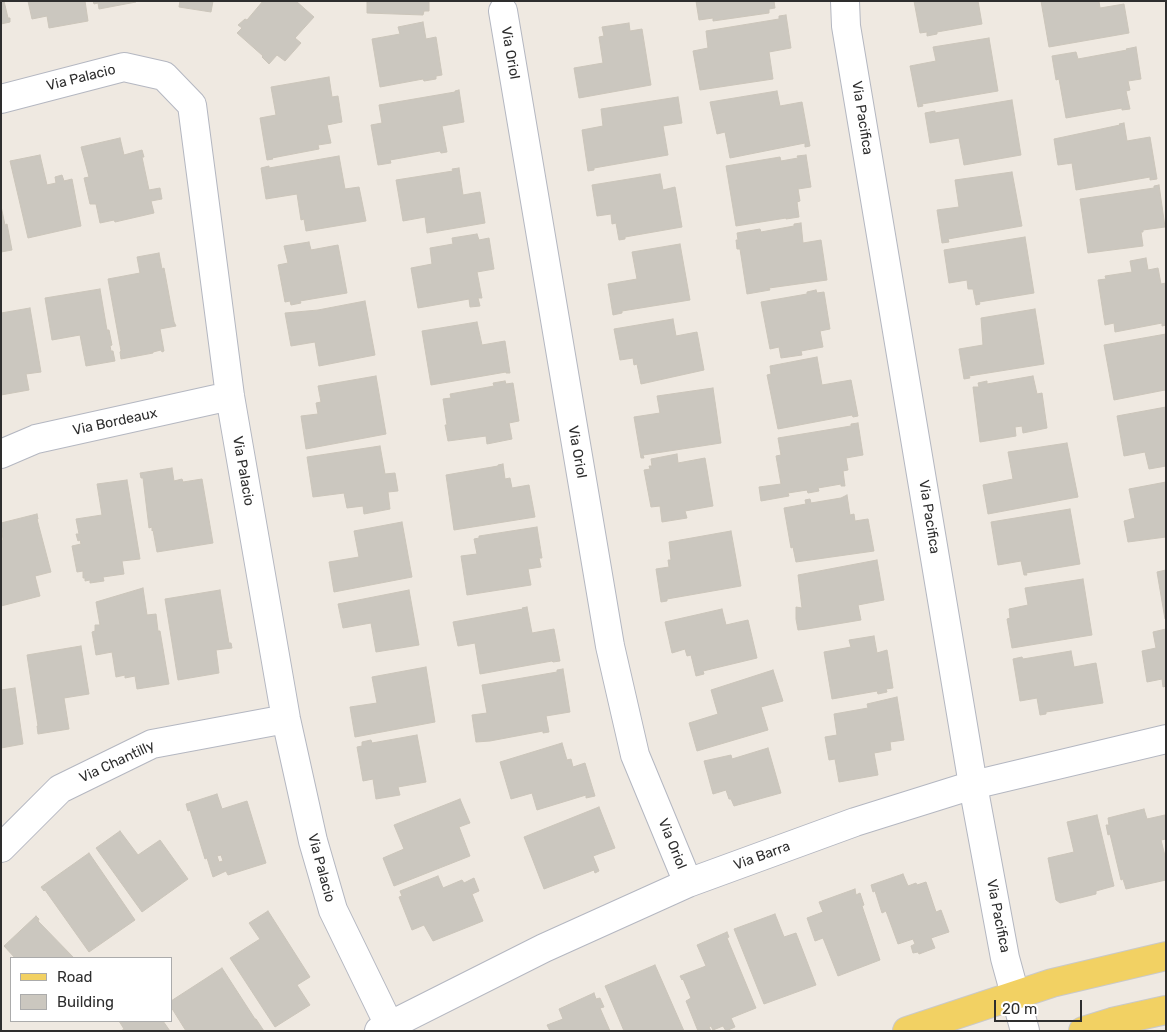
<!DOCTYPE html>
<style>
body{margin:0}
#map{position:relative;width:1167px;height:1032px;overflow:hidden;background:#efe9e1;font-family:Rubik,sans-serif}
canvas{display:block}
.frame{position:absolute;inset:0;border:2px solid #2e2e2e;pointer-events:none}
.legend{position:absolute;left:10px;top:957px;width:162px;height:65px;box-sizing:border-box;background:#fff;border:1px solid #ababab;margin:0;padding:6px 9px;list-style:none;font-size:15px;color:#2e2e2e}
.legend li{display:flex;align-items:center;gap:10px;height:25px}
.legend b{width:25px;border:1px solid #ababab}
.scale{position:absolute;left:994px;top:1000px;width:88px;height:22px;box-sizing:border-box;border:2px solid #2e2e2e;border-top:0;padding-left:6px;font-size:15px;line-height:18px;white-space:nowrap;color:#2e2e2e;-webkit-text-stroke:4px #fff;paint-order:stroke}
</style>
<div id="map">
<canvas width="1167" height="1032"></canvas>
<div class="frame"></div>
<ul class="legend">
<li><b style="height:6px;background:#f2d163"></b>Road</li>
<li><b style="height:14px;background:#cbc7bf"></b>Building</li>
</ul>
<div class="scale">20 m</div>
</div>
<script>
const ctx = document.querySelector('canvas').getContext('2d');
ctx.lineJoin = 'round';
function fill(path, color) { ctx.fillStyle = color; ctx.fill(path, 'evenodd'); }
const shape = rows => new Path2D(rows.map(r => 'M' + r).join(''));
function stroke(path, color, width, dash) { ctx.strokeStyle = color; ctx.lineWidth = width; ctx.lineCap = dash ? 'butt' : 'round'; ctx.setLineDash(dash || []); ctx.stroke(path); }
function write(font, color, halo, rows, align = 'center') {
  ctx.font = font + ' Rubik,sans-serif'; ctx.lineWidth = 4; ctx.setLineDash([]); ctx.textBaseline = 'middle'; ctx.strokeStyle = halo; ctx.fillStyle = color; for (const [text, x, y, turn = 0] of rows) {
    ctx.save(); ctx.translate(x, y); ctx.rotate((+turn || 0) * Math.PI / 180); ctx.textAlign = isNaN(turn) ? turn : align; if (halo) ctx.strokeText(text, 0, 0); ctx.fillText(text, 0, 0); ctx.restore();
  }
}
const building = shape([
 [1,1,4,1,8,18,10,18,10,22,1,24,1,1],
 [28,1,85,1,88,21,49,28,47,16,32,19,28,1],
 [93,1,136,1,136,2,99,9,98,3,94,4,93,1],
 [180,1,213,1,211,12,179,7,180,1],
 [263,1,296,1,314,17,295,38,301,43,285,61,277,55,269,64,262,57,263,56,237,33,242,28,238,25,245,19,247,20,263,1],
 [367,1,429,1,429,11,424,11,423,15,367,13,367,1],
 [696,1,774,1,775,8,769,9,769,13,713,21,713,18,699,20,696,1],
 [914,1,978,1,982,24,937,32,937,34,927,36,927,32,920,33,914,1],
 [1041,1,1099,1,1100,8,1124,4,1129,33,1049,47,1041,1],
 [786,15,791,48,769,52,773,79,700,90,693,51,708,48,706,31,779,19,779,16,786,15],
 [423,22,426,39,436,37,442,75,436,76,436,79,424,81,423,79,380,87,372,39,400,34,398,27,423,22],
 [629,23,630,31,642,29,651,85,579,98,574,68,603,63,599,37,604,36,602,27,629,23],
 [989,38,998,91,922,104,923,106,918,107,910,66,936,61,933,47,989,38],
 [1136,47,1141,79,1128,81,1130,90,1126,91,1130,109,1122,110,1122,108,1066,118,1059,79,1056,80,1052,56,1076,52,1078,59,1127,50,1126,49,1136,47],
 [329,77,332,97,338,96,342,122,327,125,331,143,318,145,319,149,272,158,273,159,267,160,260,118,276,115,271,87,329,77],
 [459,90,464,122,442,126,447,152,441,153,440,151,390,160,391,163,378,165,371,125,382,123,379,105,455,92,455,91,459,90],
 [777,91,780,106,802,102,810,146,805,147,805,143,730,158,725,132,717,134,710,102,777,91],
 [678,97,682,123,663,126,668,155,594,168,594,170,588,171,582,130,603,126,601,109,678,97],
 [1012,100,1021,155,964,165,959,138,930,143,925,113,935,111,935,113,1012,100],
 [1124,123,1127,141,1150,137,1157,179,1150,180,1150,177,1076,190,1072,163,1058,165,1054,139,1120,125,1119,124,1124,123],
 [120,138,124,155,142,150,144,157,142,157,149,190,160,188,162,199,151,201,154,213,115,222,114,220,100,223,96,204,90,204,84,178,89,177,81,147,120,138],
 [40,155,47,185,56,183,55,177,62,175,64,181,72,179,81,226,28,238,10,161,40,155],
 [806,155,811,187,798,189,800,201,797,202,799,217,786,219,786,218,736,226,726,166,780,157,781,161,798,158,797,156,806,155],
 [339,156,345,189,359,187,366,221,306,231,304,219,301,220,297,194,266,199,261,168,269,166,269,168,339,156],
 [459,168,463,195,480,192,485,223,427,233,425,217,403,221,396,180,453,171,452,169,459,168],
 [1012,172,1022,226,948,239,949,242,942,243,937,210,959,207,955,180,1012,172],
 [660,174,663,190,675,187,682,227,625,237,625,239,619,240,616,223,612,224,611,214,597,216,592,185,660,174],
 [1159,185,1165,227,1143,230,1143,232,1141,232,1143,246,1088,253,1080,199,1154,188,1154,186,1159,185],
 [1,206,5,225,7,224,12,250,1,252,1,206],
 [801,223,803,243,821,240,827,280,769,288,770,290,747,294,740,249,737,249,736,240,738,240,737,233,760,229,761,232,794,226,794,224,801,223],
 [477,234,479,240,489,238,494,269,477,272,482,298,478,298,480,306,470,307,469,299,418,308,411,268,432,264,430,248,453,244,452,238,477,234],
 [1025,237,1034,293,979,302,980,304,976,305,973,289,968,289,967,280,949,283,944,250,1025,237],
 [309,242,311,250,338,245,347,293,300,301,301,303,291,305,290,301,285,302,278,265,288,263,284,246,309,242],
 [680,244,690,300,622,311,622,313,613,315,608,284,637,279,632,252,680,244],
 [159,253,162,269,164,268,174,322,176,326,160,329,164,351,162,352,161,350,153,352,153,353,121,359,120,352,121,351,108,279,140,273,137,257,159,253],
 [1146,258,1148,270,1158,268,1161,284,1166,283,1166,325,1162,326,1162,323,1115,332,1114,323,1105,325,1098,280,1106,279,1105,276,1132,272,1130,261,1146,258],
 [100,289,107,330,109,330,112,345,110,346,111,351,113,351,115,361,86,366,80,335,52,340,45,298,100,289],
 [816,290,817,293,824,292,830,329,820,331,823,347,801,351,802,355,781,358,779,347,770,349,761,302,807,294,807,292,816,290],
 [365,301,375,355,319,366,315,342,291,346,285,313,318,310,365,301],
 [30,308,41,372,26,374,29,390,1,395,1,313,30,308],
 [1035,309,1044,364,969,376,970,378,964,379,959,349,983,345,981,318,1035,309],
 [673,319,676,336,697,332,704,370,641,384,637,364,634,365,633,358,620,360,614,329,673,319],
 [477,322,482,345,505,341,510,373,506,373,506,372,431,385,422,331,477,322],
 [1166,334,1166,393,1165,390,1114,400,1104,345,1166,334],
 [817,357,822,385,851,380,858,416,853,417,852,415,778,429,767,375,771,374,770,366,817,357],
 [376,376,386,434,306,449,301,416,318,414,316,403,321,402,318,386,376,376],
 [1033,376,1037,394,1042,393,1047,428,1023,433,1022,426,1015,427,1016,436,980,442,973,387,979,387,978,383,987,381,987,384,1033,376],
 [505,381,506,384,513,383,519,421,509,423,512,439,487,444,486,436,448,441,445,425,447,425,443,399,451,398,450,394,494,386,493,383,505,381],
 [713,388,721,443,643,455,644,458,641,458,634,417,660,413,657,396,713,388],
 [1166,407,1166,466,1149,469,1145,452,1124,456,1117,416,1166,407],
 [858,423,863,455,846,458,848,470,843,471,845,486,841,486,841,484,818,488,819,491,808,493,807,490,788,493,789,496,761,501,759,487,781,484,776,456,781,455,778,438,851,426,851,424,858,423],
 [1067,443,1078,497,988,514,983,485,1013,479,1008,452,1067,443],
 [380,446,385,474,395,473,398,491,388,492,390,509,364,514,363,506,347,508,344,493,313,497,307,457,380,446],
 [677,454,678,463,705,458,713,506,685,511,687,518,662,522,660,506,651,507,644,470,650,469,649,466,652,466,651,459,677,454],
 [503,464,505,479,510,478,512,488,529,485,535,517,454,530,446,475,498,466,498,465,503,464],
 [172,468,174,481,182,479,183,482,202,479,213,543,157,552,153,530,152,531,152,527,149,528,143,478,141,478,140,473,172,468],
 [127,480,140,559,122,561,124,574,103,577,104,581,90,583,90,580,85,581,85,578,83,578,83,571,77,572,72,546,81,544,80,540,78,541,76,534,79,534,76,519,102,515,97,484,127,480],
 [1166,482,1166,537,1128,542,1124,521,1135,518,1129,489,1166,482],
 [847,495,850,515,854,514,855,521,868,519,874,551,796,562,793,547,791,548,784,508,806,504,805,500,810,499,811,503,841,498,847,495],
 [1070,509,1080,564,1026,573,1027,575,1024,575,1021,561,998,565,991,522,1070,509],
 [37,514,38,519,37,519,51,572,35,576,40,596,1,606,1,541,3,540,1,523,37,514],
 [402,522,412,577,334,592,329,562,359,557,354,531,402,522],
 [537,527,542,558,539,558,541,567,528,569,531,585,467,595,461,556,477,554,474,539,479,538,479,536,537,527],
 [731,531,741,586,667,599,667,601,661,602,656,569,669,567,668,560,671,560,669,542,731,531],
 [877,560,884,600,858,605,861,620,807,629,798,630,796,619,796,607,802,608,798,575,877,560],
 [1166,570,1166,619,1165,619,1157,572,1166,570],
 [1083,579,1092,635,1012,648,1007,619,1010,618,1009,609,1028,605,1025,588,1083,579],
 [143,588,147,615,156,614,158,631,160,631,169,684,137,689,135,676,125,678,125,675,116,677,112,652,96,655,92,632,95,631,95,625,100,625,96,602,143,588],
 [220,590,229,643,231,643,232,648,216,650,219,673,178,680,165,599,220,590],
 [409,590,419,645,376,652,371,623,343,628,338,604,409,590],
 [527,607,532,633,554,629,560,661,553,662,552,661,480,674,475,643,458,646,453,622,523,609,522,608,527,607],
 [722,609,726,625,748,620,757,658,703,671,704,674,696,676,691,655,687,656,685,649,672,653,665,622,722,609],
 [1166,629,1166,686,1163,687,1162,679,1147,682,1142,651,1156,648,1153,632,1166,629],
 [874,636,877,653,887,650,893,688,886,689,887,692,878,694,877,691,832,699,824,652,851,647,849,640,874,636],
 [81,646,89,694,64,698,69,729,38,734,37,726,38,726,27,655,81,646],
 [1071,651,1074,667,1096,663,1103,703,1046,712,1046,714,1040,715,1037,698,1020,701,1013,659,1022,657,1023,659,1071,651],
 [426,667,435,722,355,737,350,707,377,703,372,677,426,667],
 [563,669,570,712,546,716,549,732,543,733,543,731,490,741,476,742,472,715,487,713,482,685,557,672,557,670,563,669],
 [773,670,783,701,761,707,768,730,697,751,689,723,718,714,711,690,773,670],
 [15,688,23,744,1,748,1,690,15,688],
 [897,697,904,740,890,742,891,750,874,753,878,775,839,782,835,759,829,760,825,737,837,735,834,714,868,708,867,704,897,697],
 [417,735,426,782,398,787,400,795,376,799,373,779,363,781,357,747,362,746,362,742,371,740,372,743,417,735],
 [562,743,567,760,571,759,573,767,585,763,595,796,586,798,586,795,537,810,532,793,511,799,500,762,562,743],
 [768,748,781,793,734,806,731,799,729,799,726,790,713,794,704,761,731,755,732,759,768,748],
 [217,794,222,809,247,801,266,863,228,875,226,871,213,877,207,858,205,859,190,810,188,811,186,804,217,794],
 [221,855,223,861,219,862,217,856,221,855],
 [460,799,470,823,459,827,470,856,394,886,383,858,404,849,394,825,460,799],
 [599,807,615,848,593,856,599,871,595,873,594,870,544,889,524,837,599,807],
 [1144,809,1147,819,1165,815,1166,839,1161,840,1166,860,1166,880,1126,889,1123,879,1121,880,1110,834,1108,835,1106,825,1109,825,1108,818,1144,809],
 [1097,815,1114,886,1096,891,1096,894,1060,903,1056,900,1048,858,1074,852,1067,822,1097,815],
 [120,831,138,855,160,840,188,879,142,912,96,848,120,831],
 [89,853,135,920,89,952,45,890,44,891,41,887,89,853],
 [903,874,908,886,916,883,917,885,926,882,936,912,941,910,949,932,931,938,935,948,919,954,918,952,913,953,911,946,915,944,913,939,898,944,886,911,882,913,875,891,873,892,871,885,903,874],
 [438,876,443,888,462,880,464,883,474,878,479,891,472,894,483,921,433,941,424,925,412,930,399,897,402,896,400,891,438,876],
 [855,889,856,895,860,893,864,905,862,906,880,960,838,976,823,938,815,941,807,918,823,912,819,902,855,889],
 [268,911,310,977,297,985,310,1005,275,1027,230,958,260,939,249,923,268,911],
 [775,914,784,937,796,933,816,985,764,1004,734,929,775,914],
 [36,916,39,919,38,921,74,958,15,958,4,946,36,916],
 [727,932,729,937,727,938,756,1008,731,1018,735,1027,726,1031,723,1026,713,1030,711,1026,709,1027,711,1031,698,1031,686,1001,691,998,683,979,682,980,680,976,706,966,697,945,727,932],
 [655,965,684,1031,624,1031,605,986,655,965],
 [222,968,255,1019,256,1019,264,1031,186,1031,171,1007,171,1001,222,968],
 [594,993,596,999,600,998,604,1007,600,1008,610,1031,550,1031,547,1025,563,1019,559,1009,594,993],
 [119,1021,163,1021,170,1031,121,1031,124,1029,119,1021]
]);
fill(building, '#cbc7bf');
stroke(building, '#cbc5ba', 1);
const minor = shape([
 [845,1,846,26,973,785,1005,958,1025,1031],
 [503,11,610,646,635,755,688,883],
 [1,99,124,67,164,76,192,105,230,396,286,719,313,841,333,910,389,1025],
 [1,454,36,439,230,396],
 [1,848,60,789,152,744,286,719],
 [379,1031,544,948,688,883,855,822,973,785,1166,739]
]);
const major = shape([
 [907,1031,1052,983,1166,956],
 [1083,1031,1112,1022,1166,1010]
]);
stroke(minor, '#b4b7c1', 30);
stroke(major, '#c9c9c9', 30);
stroke(minor, '#fff', 28);
stroke(major, '#f2d163', 28);
write('14px', '#2e2e2e', '#fff', [
 ["Via Oriol",510,53,80],
 ["Via Palacio",81,78,-14],
 ["Via Pacifica",862,118,81],
 ["Via Bordeaux",115,422,-12],
 ["Via Oriol",577,452,80],
 ["Via Palacio",243,471,80],
 ["Via Pacifica",929,517,81],
 ["Via Chantilly",117,762,-25],
 ["Via Oriol",672,844,68],
 ["Via Barra",762,856,-20],
 ["Via Palacio",321,868,75],
 ["Via Pacifica",998,916,79]
]);
</script>
